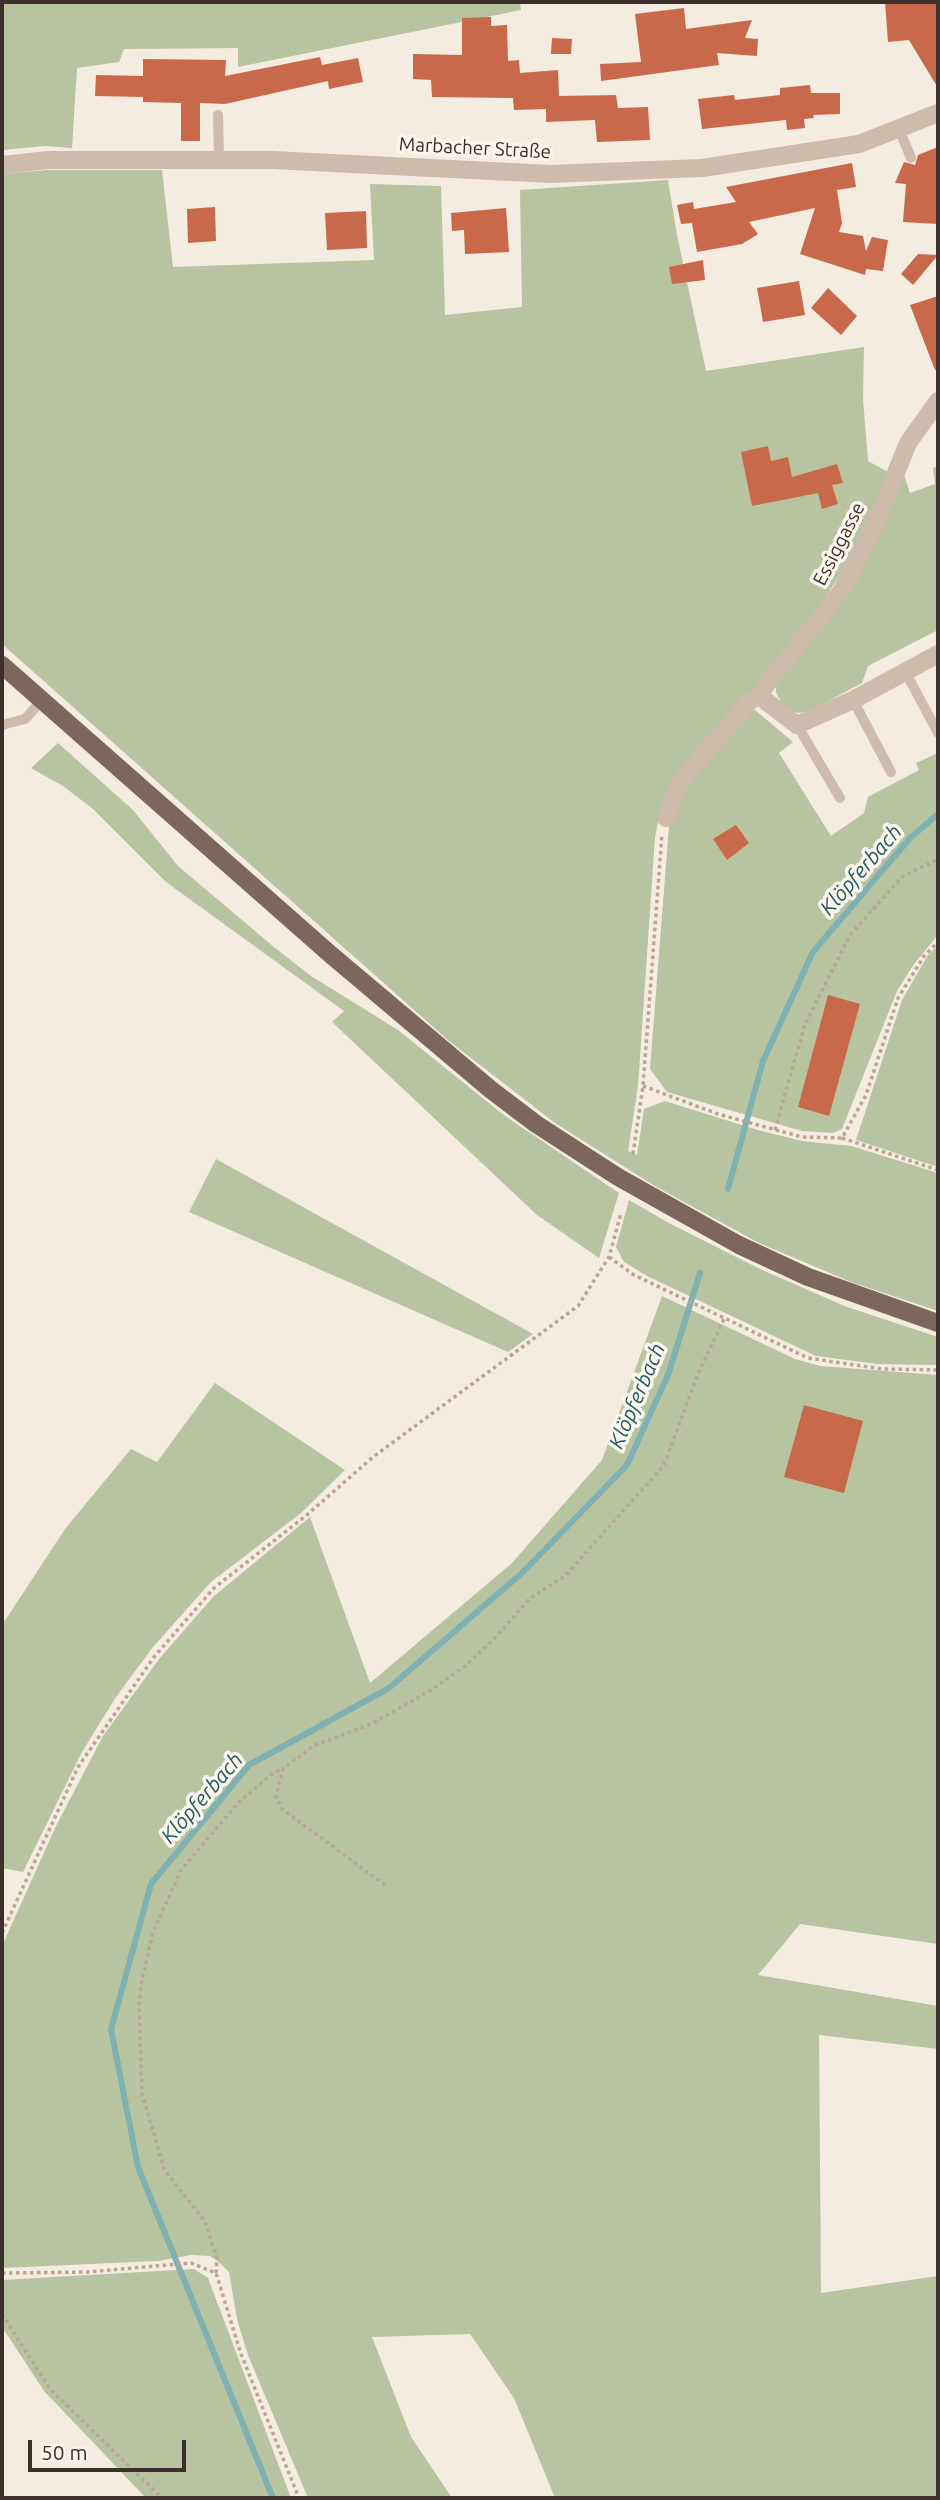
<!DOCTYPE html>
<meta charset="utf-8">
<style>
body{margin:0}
#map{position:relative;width:940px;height:2500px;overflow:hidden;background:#f4ebe1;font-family:Ubuntu,sans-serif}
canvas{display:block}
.frame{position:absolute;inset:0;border:4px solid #3b302b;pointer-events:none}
.scale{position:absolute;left:28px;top:2440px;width:158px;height:32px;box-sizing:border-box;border:4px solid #3b302b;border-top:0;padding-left:9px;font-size:21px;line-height:24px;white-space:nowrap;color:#3b302b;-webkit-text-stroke:5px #fbf5ee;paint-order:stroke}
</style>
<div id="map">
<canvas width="940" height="2500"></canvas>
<div class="frame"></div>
<div class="scale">50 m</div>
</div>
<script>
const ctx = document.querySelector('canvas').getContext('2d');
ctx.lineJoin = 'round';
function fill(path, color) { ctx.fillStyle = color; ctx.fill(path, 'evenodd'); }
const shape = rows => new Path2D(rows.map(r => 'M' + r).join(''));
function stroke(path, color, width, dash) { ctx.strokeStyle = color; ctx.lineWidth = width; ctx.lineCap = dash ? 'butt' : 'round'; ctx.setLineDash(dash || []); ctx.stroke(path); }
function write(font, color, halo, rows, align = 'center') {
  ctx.font = font + ' Ubuntu,sans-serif'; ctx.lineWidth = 7; ctx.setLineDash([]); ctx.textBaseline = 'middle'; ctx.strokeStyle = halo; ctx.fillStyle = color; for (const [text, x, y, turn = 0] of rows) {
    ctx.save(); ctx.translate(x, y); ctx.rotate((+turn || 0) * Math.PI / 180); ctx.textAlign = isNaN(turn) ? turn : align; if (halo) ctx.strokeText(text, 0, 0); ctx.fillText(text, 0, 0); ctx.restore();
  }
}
fill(shape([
 [2,2,520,2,521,10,238,67,238,48,124,49,119,62,77,68,72,148,45,146,2,150],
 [47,170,162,170,173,267,374,260,370,184,441,186,445,315,522,307,520,190,668,180,677,235,706,371,864,347,863,399,868,461,890,473,870,520,838,578,809,622,660,813,655,837,638,1086,628,1151,637,1155,644,1109,665,1101,758,1130,802,1141,851,1146,938,1173,938,1311,851,1282,759,1243,653,1185,555,1123,449,1041,2,644,2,174],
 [938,466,938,630,868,666,862,683,810,711,799,713,786,709,776,693,776,682,858,578,904,475,910,493,935,484,933,468],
 [755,710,793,742,779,753,831,836,864,813,868,797,919,770,916,763,938,753,938,935,914,964,897,991,842,1129,833,1133,802,1131,667,1092,650,1069,669,826,683,785,746,714],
 [58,743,133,810,178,866,274,947,311,976,398,1030,505,1116,619,1193,599,1258,537,1215,332,1022,344,1011,166,882,93,809,63,786,31,768],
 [938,945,938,1167,856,1140,902,1000,928,955],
 [216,1159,533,1334,508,1352,189,1212],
 [629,1200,667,1222,760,1269,847,1307,938,1337,938,1365,877,1364,816,1356,647,1276,624,1262,616,1247],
 [662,1296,795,1359,820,1366,938,1375,938,1944,800,1924,758,1975,938,2006,938,2049,819,2035,821,2293,938,2276,938,2498,555,2498,514,2398,470,2334,372,2337,411,2437,452,2498,308,2498,248,2355,237,2319,229,2272,220,2263,210,2256,191,2255,158,2261,2,2268,2,1946,56,1826,103,1736,159,1659,214,1596,310,1517,370,1683,512,1563,602,1460],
 [215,1383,345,1470,301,1513,211,1582,153,1647,116,1697,82,1752,23,1872,2,1868,2,1625,65,1529,131,1449,157,1462],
 [194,2269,208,2278,291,2498,146,2498,44,2391,2,2327,2,2280]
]), '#b8c4a0');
stroke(shape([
 [728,1189,763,1061,813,952,910,838,938,814],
 [273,2498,138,2167,111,2029,151,1884,249,1765,389,1688,522,1573,627,1465,668,1375,700,1273]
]), '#7fb0b2', 6);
fill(shape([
 [885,2,938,2,938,88,909,40,888,42],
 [684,8,686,29,752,20,745,38,758,39,757,56,717,53,719,65,601,81,600,64,641,62,635,14],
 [491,17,491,26,507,25,508,61,519,60,520,73,558,70,559,96,616,95,618,108,648,107,650,140,597,142,595,120,546,122,546,109,514,110,513,98,432,97,431,80,413,79,413,54,462,55,462,18],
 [552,38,572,39,571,54,551,54],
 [320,57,322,65,358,58,363,82,329,89,328,81,225,104,200,103,200,141,181,141,181,103,143,102,143,97,95,96,96,75,143,76,143,59,226,60,225,76],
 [810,85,811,93,840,93,840,114,813,115,814,118,804,119,805,128,787,130,786,120,702,129,698,99,734,95,735,100,780,95,780,88],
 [938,147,938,224,903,222,906,184,895,183,904,162,915,165,918,155],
 [852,163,856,187,837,190,842,223,839,232,863,236,866,251,872,237,888,240,883,271,866,269,865,275,800,254,815,208,749,222,758,234,742,244,697,252,692,223,681,224,677,205,693,202,694,209,736,202,726,187],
 [215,207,216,241,188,243,187,209],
 [506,208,509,252,465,254,464,230,452,231,451,213],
 [366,211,367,248,327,250,325,213],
 [918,254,938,255,913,285,901,274],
 [703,260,705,280,672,284,669,267],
 [799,281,805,315,763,322,757,288],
 [828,288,857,316,841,335,811,308],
 [938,296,938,369,935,370,910,305],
 [768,446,771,461,788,457,792,477,837,464,843,483,832,485,838,504,822,509,818,493,752,506,741,452],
 [736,825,749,843,727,860,713,839],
 [828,995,860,1004,829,1116,798,1107],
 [804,1405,863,1421,844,1493,784,1477]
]), '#c8694b');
stroke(shape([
 [643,1086,718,1114,802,1137,842,1138,866,1095,898,998,924,956,938,942],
 [775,1130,805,1024,850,935,902,877,938,859],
 [842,1138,938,1170],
 [633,1154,643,1086,662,834],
 [609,1257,634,1275,808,1358,882,1369,938,1370],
 [385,1885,282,1809,276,1796,283,1769,313,1746,373,1723,431,1690,465,1666,496,1637,529,1599,565,1576,664,1465,698,1374,724,1319],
 [2,1933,78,1767,154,1657,214,1588,308,1514,373,1457,578,1306,609,1257,621,1213],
 [2,2273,87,2272,191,2263,216,2273,241,2354,299,2498],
 [216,2273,217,2258,205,2222,164,2169,142,2093,139,2004,142,1979,153,1932,181,1870,238,1803,273,1773,283,1769],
 [2,2314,50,2389,162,2498]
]), '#b9a596', 3.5, [3.5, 3.5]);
stroke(shape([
 [218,115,219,160],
 [899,129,911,158],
 [906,673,938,733],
 [853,700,891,772],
 [2,725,25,719,42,700],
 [797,725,840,798]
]), '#cdbbac', 10);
stroke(shape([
 [758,695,842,590,874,527,908,443,938,401],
 [666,818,679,783,749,702,758,695,797,725,853,700,938,654]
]), '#cdbbac', 18);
stroke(shape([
 [2,165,48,160,273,160,550,174,702,168,859,144,938,113]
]), '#cdbbac', 18);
stroke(shape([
 [2,665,330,954,490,1089,536,1124,618,1177,739,1245,808,1277,938,1323]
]), '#7d675c', 18);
write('19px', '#3b302b', '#fbf5ee', [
 ["Marbacher Straße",475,148,3],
 ["Essiggasse",839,544,-63]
]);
write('italic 21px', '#1f5a5e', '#fbf5ee', [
 ["Klöpferbach",861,870,-49],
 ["Klöpferbach",637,1396,-67],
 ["Klöpferbach",202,1798,-49]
]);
</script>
